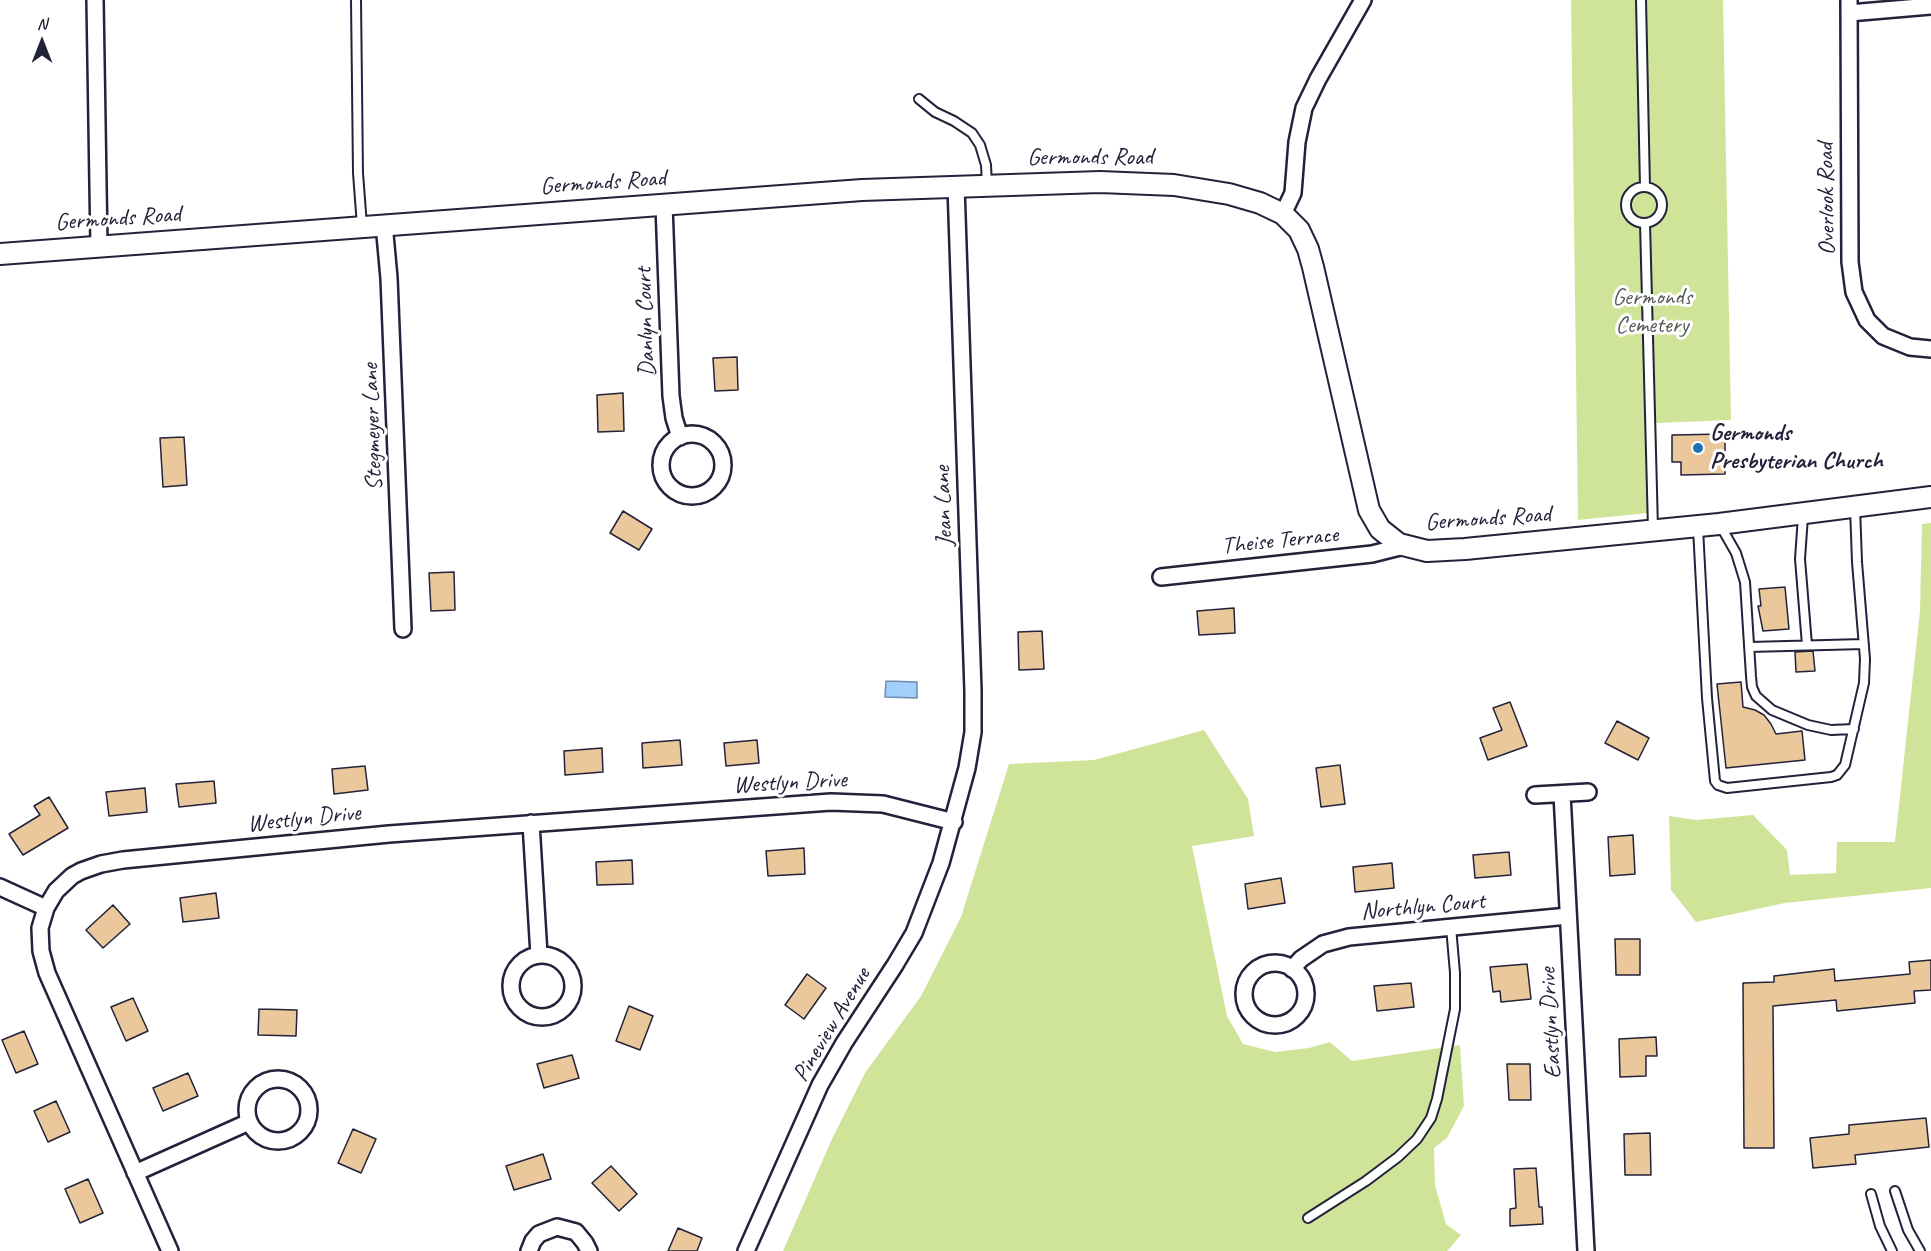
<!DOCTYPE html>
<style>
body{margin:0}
#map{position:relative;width:1931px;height:1251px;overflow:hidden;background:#fff;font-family:Caveat,sans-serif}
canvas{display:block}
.north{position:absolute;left:12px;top:12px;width:60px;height:60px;-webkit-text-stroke:4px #fff;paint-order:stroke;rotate:0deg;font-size:16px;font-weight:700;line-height:24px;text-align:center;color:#22223b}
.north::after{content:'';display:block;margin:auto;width:21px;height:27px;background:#22223b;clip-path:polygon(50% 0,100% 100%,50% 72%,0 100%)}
</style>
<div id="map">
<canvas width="1931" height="1251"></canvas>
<div class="north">N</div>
</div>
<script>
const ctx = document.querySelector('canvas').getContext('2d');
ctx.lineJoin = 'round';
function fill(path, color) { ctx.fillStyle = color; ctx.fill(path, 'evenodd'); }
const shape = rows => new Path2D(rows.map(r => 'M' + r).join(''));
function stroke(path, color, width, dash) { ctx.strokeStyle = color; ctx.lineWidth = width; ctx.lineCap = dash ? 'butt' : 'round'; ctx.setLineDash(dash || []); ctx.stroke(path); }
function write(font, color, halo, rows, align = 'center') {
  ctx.font = font + ' Caveat,sans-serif'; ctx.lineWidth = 6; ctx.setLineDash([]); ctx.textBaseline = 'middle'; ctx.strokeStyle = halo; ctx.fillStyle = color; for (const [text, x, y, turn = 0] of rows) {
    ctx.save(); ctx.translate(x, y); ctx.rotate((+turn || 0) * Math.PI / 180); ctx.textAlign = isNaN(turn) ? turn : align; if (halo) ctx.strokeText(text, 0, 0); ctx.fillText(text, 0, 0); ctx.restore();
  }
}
fill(shape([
 [1571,0,1723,0,1731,420,1656,423,1658,512,1578,520],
 [1931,523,1931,888,1785,903,1696,922,1671,890,1669,816,1696,820,1753,815,1787,850,1790,875,1836,873,1837,842,1895,842,1920,611,1922,524],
 [1204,730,1248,799,1254,836,1192,846,1227,1016,1243,1044,1275,1052,1309,1048,1330,1042,1352,1061,1460,1045,1464,1106,1447,1138,1434,1148,1435,1185,1446,1224,1461,1235,1447,1251,783,1251,832,1139,865,1073,921,996,961,917,1009,764,1094,760]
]), '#d0e499');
const water = shape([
 [886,681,917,682,917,698,885,697,886,681]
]);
fill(water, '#a2d0fd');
stroke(water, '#6f8aaf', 1.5);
const building = shape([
 [737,357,738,390,715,391,713,358,737,357],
 [623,393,624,431,598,432,597,395,623,393],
 [1725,434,1725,474,1681,475,1681,462,1672,462,1672,435,1725,434],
 [184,437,187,485,163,487,160,438,184,437],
 [623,511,652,529,639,550,610,533,623,511],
 [454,572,455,610,431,611,429,573,454,572],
 [1785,587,1789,629,1763,631,1758,606,1761,606,1759,589,1785,587],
 [1234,608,1235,633,1199,635,1197,611,1234,608],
 [1042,631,1044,669,1019,670,1018,632,1042,631],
 [1813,651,1815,671,1796,672,1795,652,1813,651],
 [1741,682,1743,707,1755,710,1764,715,1771,724,1776,734,1802,731,1805,760,1726,768,1717,684,1741,682],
 [1510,702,1527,746,1488,760,1480,738,1502,730,1493,708,1510,702],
 [1617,721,1649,738,1638,760,1605,743,1617,721],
 [680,740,682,765,643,768,642,743,680,740],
 [757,740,759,763,726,766,724,743,757,740],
 [602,748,603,772,565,775,564,751,602,748],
 [1340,765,1345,804,1321,807,1316,768,1340,765],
 [365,766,368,790,334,794,332,769,365,766],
 [214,781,216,803,179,807,176,784,214,781],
 [145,788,147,812,109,816,106,792,145,788],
 [49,797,68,828,23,855,9,834,40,815,34,806,49,797],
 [1633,835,1635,874,1610,876,1608,837,1633,835],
 [804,848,805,874,768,876,766,851,804,848],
 [1509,852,1511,875,1475,878,1473,855,1509,852],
 [632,860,633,884,597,885,596,862,632,860],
 [1392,863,1394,888,1355,892,1353,867,1392,863],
 [1281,878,1285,903,1248,909,1245,884,1281,878],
 [216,893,219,918,183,922,180,898,216,893],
 [113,905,130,924,103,948,86,930,113,905],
 [1615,939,1640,939,1640,975,1616,975,1615,939],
 [1931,960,1931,990,1914,991,1915,1003,1837,1011,1836,1000,1773,1006,1774,1148,1744,1148,1743,983,1774,982,1774,976,1834,969,1835,981,1910,974,1909,962,1931,960],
 [1527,964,1531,999,1501,1002,1500,991,1493,992,1490,967,1527,964],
 [807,974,826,988,804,1019,785,1005,807,974],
 [1411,983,1414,1007,1377,1011,1374,986,1411,983],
 [133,998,148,1031,126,1041,111,1007,133,998],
 [629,1006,653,1016,640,1050,616,1041,629,1006],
 [259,1009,297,1010,296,1036,258,1035,259,1009],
 [24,1031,38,1064,16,1073,2,1040,24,1031],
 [1656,1037,1657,1056,1646,1056,1646,1076,1620,1077,1619,1039,1656,1037],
 [572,1055,579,1078,544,1088,537,1064,572,1055],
 [1507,1064,1530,1064,1531,1100,1509,1100,1507,1064],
 [188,1073,198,1096,163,1111,153,1088,188,1073],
 [56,1101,70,1132,48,1142,34,1111,56,1101],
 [1926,1118,1929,1147,1855,1155,1856,1164,1813,1168,1810,1138,1849,1134,1849,1125,1926,1118],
 [353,1129,376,1139,361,1173,338,1163,353,1129],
 [1650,1133,1651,1175,1625,1175,1624,1134,1650,1133],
 [543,1154,551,1179,514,1190,506,1166,543,1154],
 [611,1166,637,1194,619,1211,592,1183,611,1166],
 [1536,1168,1539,1207,1542,1207,1543,1224,1510,1226,1510,1209,1516,1208,1514,1169,1536,1168],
 [88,1179,103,1213,80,1223,65,1189,88,1179],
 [678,1228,702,1238,697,1251,668,1251,678,1228]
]);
fill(building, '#eac89b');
stroke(building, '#22223b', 1.5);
const service = shape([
 [356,0,358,173,362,226],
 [1641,0,1645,187],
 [919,99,935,112,954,121,972,133,980,145,986,165,987,185],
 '1626 205a18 18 0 1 1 36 0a18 18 0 1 1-36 0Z',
 [1645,223,1653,529],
 [1803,516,1800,559,1807,645],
 [1720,525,1736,553,1745,582,1751,676,1752,687,1756,696,1772,710,1808,725,1831,730,1854,729],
 [1698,528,1707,698,1715,781,1718,785,1727,788,1831,777,1837,775,1845,765,1864,683,1865,659,1857,562,1855,507],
 [1749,647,1864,644],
 [1895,1191,1908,1230,1920,1251],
 [1871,1194,1880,1226,1892,1251],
 [1308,1218,1366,1181,1398,1157,1417,1139,1431,1118,1437,1099,1455,1009,1455,973,1451,927]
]);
const minor = shape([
 [95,0,99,246],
 [1849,0,1850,262,1854,292,1867,320,1883,336,1910,347,1931,349],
 [1849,13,1931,6],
 [664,205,671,396,674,418,680,437],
 [1283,214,1293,193,1297,142,1304,108,1318,79,1363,0],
 [384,224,389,278,403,629],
 '661 465a31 31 0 1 1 62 0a31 31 0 1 1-62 0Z',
 [1161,577,1372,554,1404,546],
 [1562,794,1586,1251],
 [1535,795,1588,792],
 [531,823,539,955],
 [0,887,46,908],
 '511 986a31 31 0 1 1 62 0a31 31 0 1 1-62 0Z',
 '1244 994a31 31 0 1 1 62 0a31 31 0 1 1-62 0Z',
 [1292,969,1301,959,1323,944,1349,937,1568,916],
 '247 1110a31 31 0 1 1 62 0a31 31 0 1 1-62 0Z',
 [135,1173,249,1122],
 [170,1251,47,973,41,951,40,928,46,908,56,891,72,876,81,871,101,864,123,860,389,834,831,802,883,804,954,822],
 [529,1251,533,1241,539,1234,557,1227,576,1232,585,1243,589,1251],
 [746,1251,820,1085,844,1043,895,965,914,933,941,863,967,768,973,732,973,691,956,186]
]);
const tertiary = shape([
 [0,254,862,190,1100,182,1174,185,1229,194,1260,203,1283,214,1299,230,1308,249,1313,267,1369,510,1380,529,1399,544,1427,551,1465,549,1719,524,1931,497]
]);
stroke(service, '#22223b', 12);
stroke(minor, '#22223b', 20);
stroke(tertiary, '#22223b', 24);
stroke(service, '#fff', 8);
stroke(minor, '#fff', 15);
stroke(tertiary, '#fff', 20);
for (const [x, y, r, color] of [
 [1698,448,6,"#1f6fb2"]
]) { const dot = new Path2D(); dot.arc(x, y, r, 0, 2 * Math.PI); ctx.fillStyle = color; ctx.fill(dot); stroke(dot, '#fff', 2); }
write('24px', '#22223b', '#fff', [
 ["Germonds Road",1090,158],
 ["Germonds Road",603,183,-4],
 ["Overlook Road",1827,199,-91],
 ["Germonds Road",118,219,-4],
 ["Danlyn Court",646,322,-92],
 ["Stegmeyer Lane",373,427,-92],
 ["Jean Lane",944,506,-92],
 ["Germonds Road",1488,519,-4],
 ["Theise Terrace",1280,541,-6],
 ["Westlyn Drive",790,783,-3],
 ["Westlyn Drive",304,819,-6],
 ["Northlyn Court",1423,907,-5],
 ["Eastlyn Drive",1551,1023,-93],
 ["Pineview Avenue",832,1025,-59]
]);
write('24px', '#565c57', '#fff', [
 ["Germonds",1652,298],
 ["Cemetery",1652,326]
]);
write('bold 24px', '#22223b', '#fff', [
 ["Germonds",1710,434],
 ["Presbyterian Church",1710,462]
], 'left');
</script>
